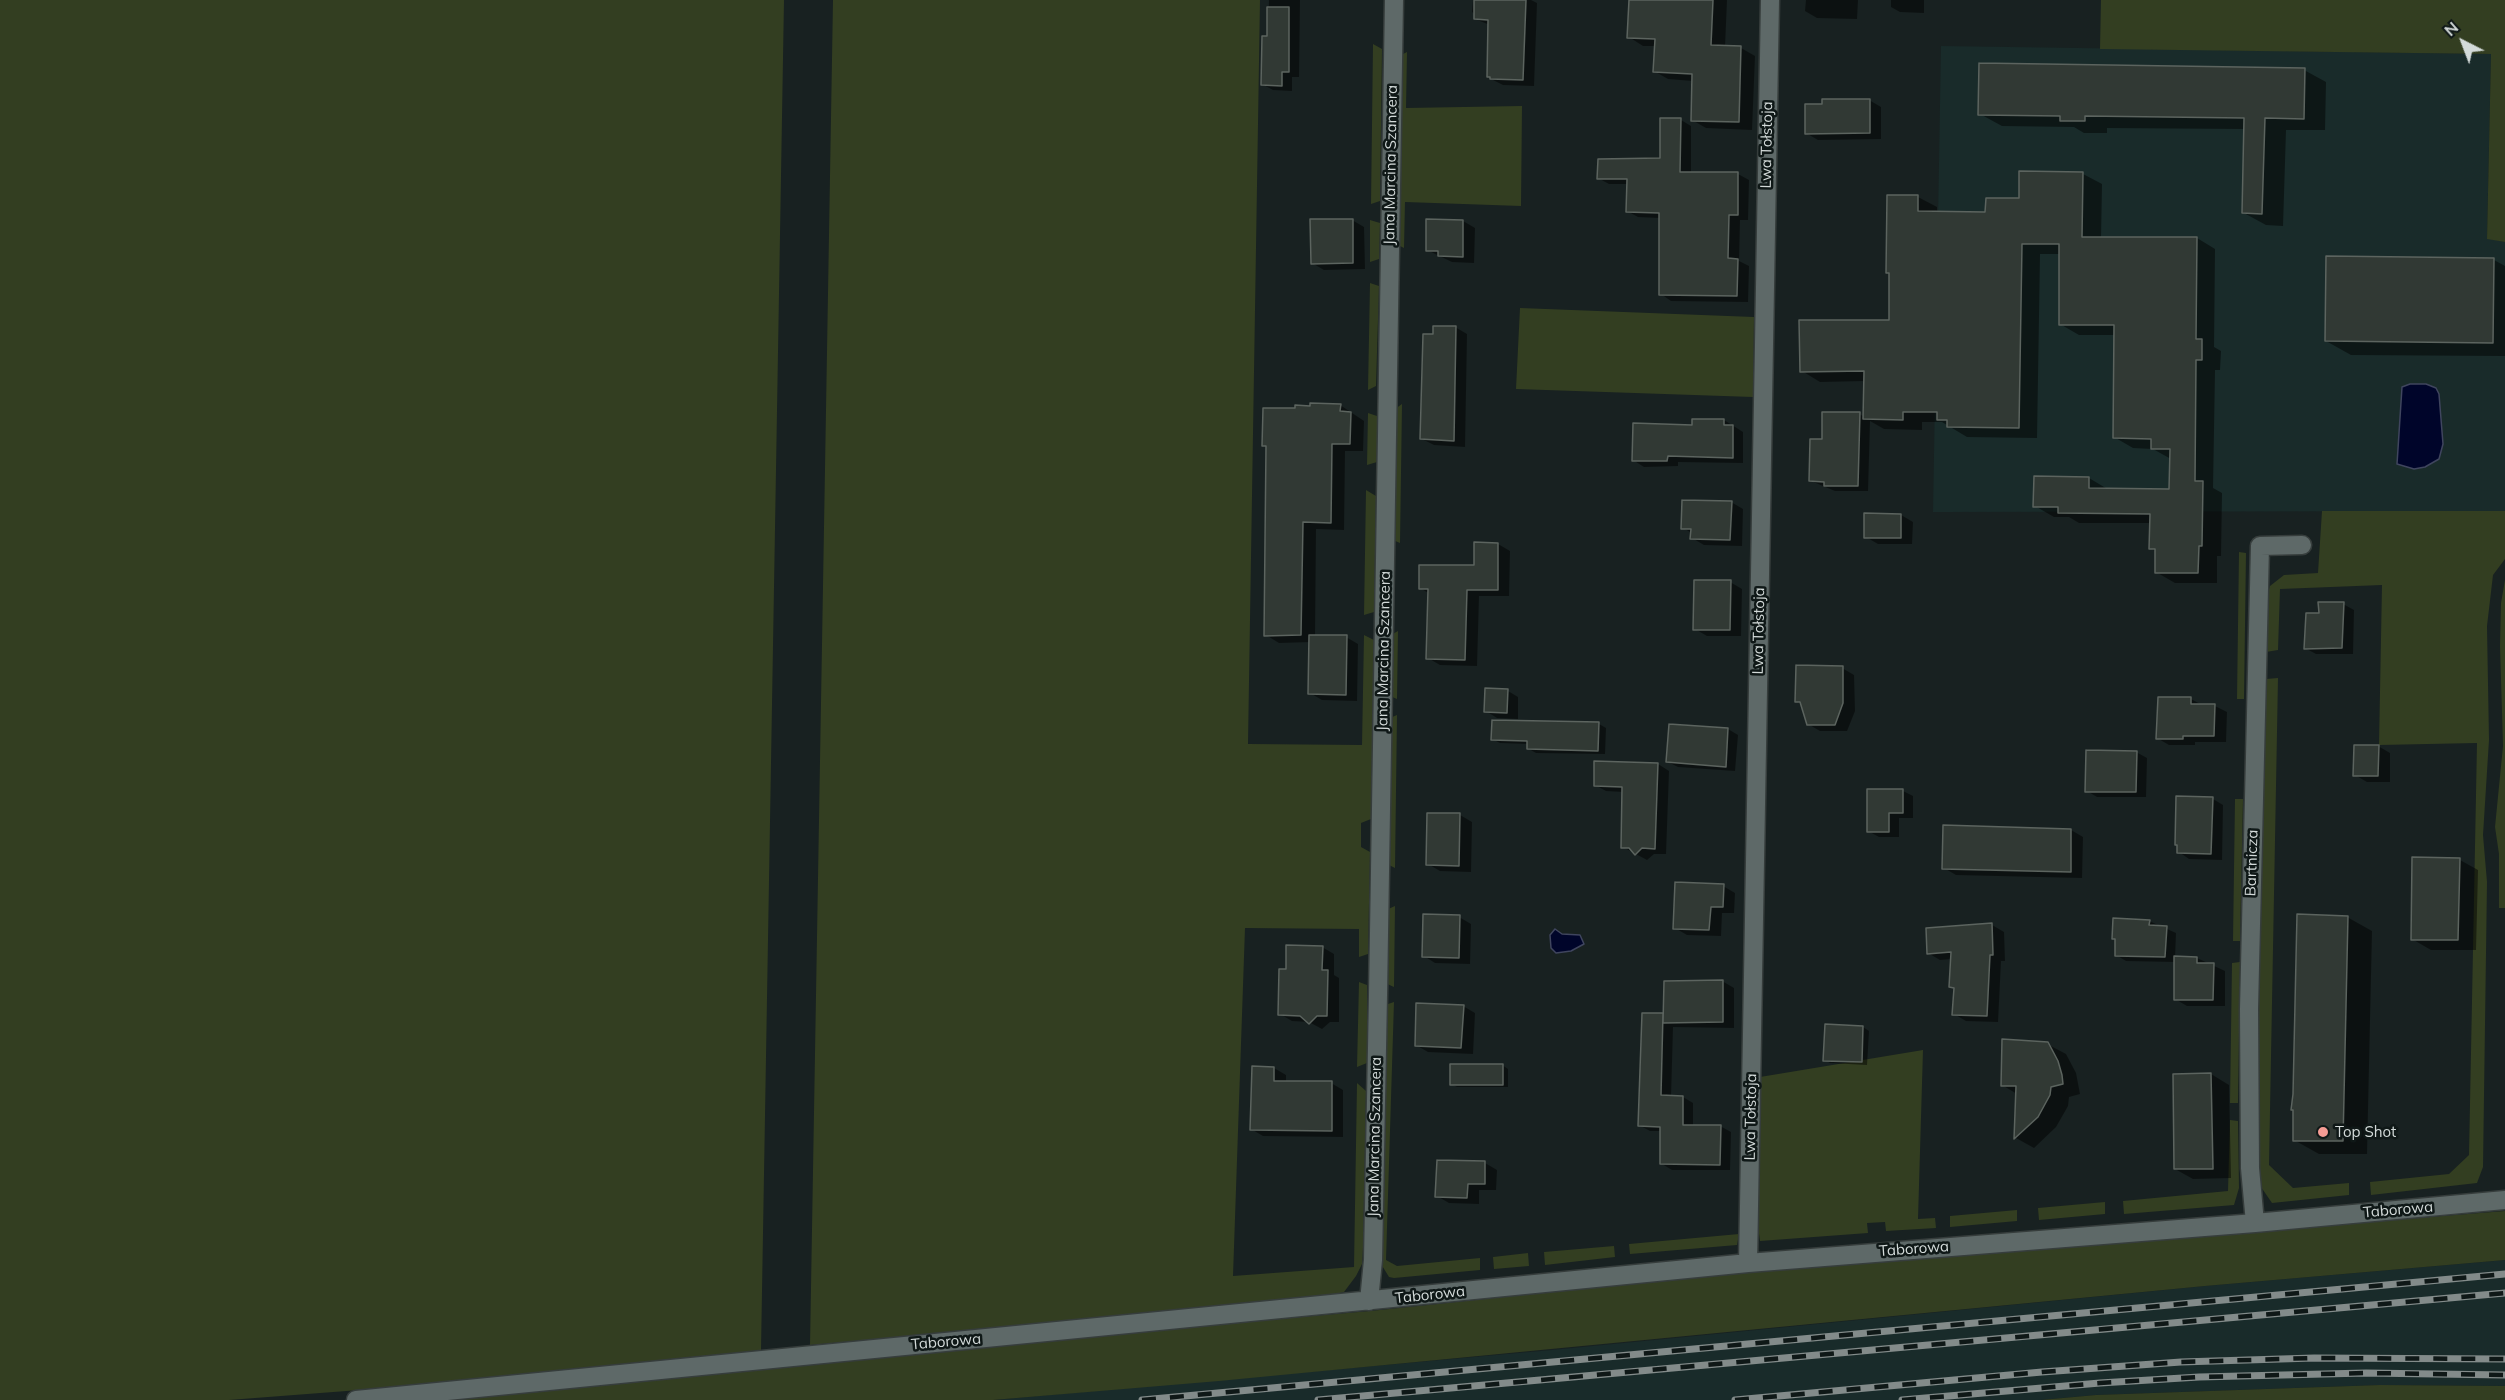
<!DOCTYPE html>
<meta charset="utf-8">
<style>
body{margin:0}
#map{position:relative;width:2505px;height:1400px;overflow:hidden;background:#182121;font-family:Mulish,sans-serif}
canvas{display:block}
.north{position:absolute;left:2433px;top:12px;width:60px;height:60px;-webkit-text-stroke:4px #0f1817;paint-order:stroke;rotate:318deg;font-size:16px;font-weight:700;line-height:24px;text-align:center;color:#d3dad9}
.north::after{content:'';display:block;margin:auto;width:21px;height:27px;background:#d3dad9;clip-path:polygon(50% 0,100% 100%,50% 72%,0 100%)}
</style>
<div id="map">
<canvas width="2505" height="1400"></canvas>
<div class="north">N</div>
</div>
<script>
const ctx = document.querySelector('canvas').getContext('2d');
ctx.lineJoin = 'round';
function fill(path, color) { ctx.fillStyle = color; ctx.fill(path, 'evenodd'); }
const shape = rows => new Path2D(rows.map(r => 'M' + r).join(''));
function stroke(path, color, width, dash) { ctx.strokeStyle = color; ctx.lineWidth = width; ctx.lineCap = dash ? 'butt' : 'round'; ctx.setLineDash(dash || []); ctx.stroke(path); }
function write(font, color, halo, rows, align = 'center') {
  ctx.font = font + ' Mulish,sans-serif'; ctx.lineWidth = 5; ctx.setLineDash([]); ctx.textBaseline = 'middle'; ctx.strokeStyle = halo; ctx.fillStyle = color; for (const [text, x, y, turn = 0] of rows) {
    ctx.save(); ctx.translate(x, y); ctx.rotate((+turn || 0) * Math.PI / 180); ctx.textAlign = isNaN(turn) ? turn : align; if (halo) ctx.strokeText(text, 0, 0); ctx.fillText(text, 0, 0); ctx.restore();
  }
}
fill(shape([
 [1941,46,2491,54,2487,238,2505,242,2505,511,1933,512],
 [2505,1260,2505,1386,2380,1385,2096,1395,2041,1400,993,1400,1552,1350,2205,1286]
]), '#192b2a');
fill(shape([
 [0,0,784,0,761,1350,490,1380,229,1400,0,1400],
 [833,0,1260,0,1248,744,1362,745,1364,635,1374,640,1371,819,1361,823,1361,847,1370,852,1368,954,1359,957,1359,929,1245,928,1233,1276,1354,1267,1357,1083,1366,1091,1363,1248,1362,1264,1356,1276,1344,1292,1336,1294,1108,1318,810,1345],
 [2101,0,2505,0,2505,242,2487,239,2491,54,2100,49],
 [1373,44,1382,49,1380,201,1371,204],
 [1407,52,1406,108,1522,106,1521,206,1405,202,1404,248,1398,245,1401,55],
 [1370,220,1380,223,1379,259,1370,262],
 [1370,283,1379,286,1376,386,1368,390],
 [1520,308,1754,317,1753,397,1516,389],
 [1402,404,1400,543,1393,540,1395,409],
 [1368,413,1377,416,1377,462,1367,465],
 [1366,490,1376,496,1374,612,1364,615],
 [2322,511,2505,511,2505,559,2493,575,2487,626,2489,740,2483,835,2487,882,2483,1167,2477,1183,2371,1195,2370,1182,2449,1174,2469,1155,2477,743,2379,745,2382,585,2280,589,2278,650,2266,652,2267,596,2270,586,2284,575,2318,573],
 [2239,552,2246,553,2244,699,2237,699],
 [2505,580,2505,908,2499,908,2499,854,2495,827,2503,746,2500,646,2501,603],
 [1398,631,1397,699,1390,696,1391,635],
 [2278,678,2269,1165,2293,1188,2349,1183,2349,1195,2272,1203,2261,1187,2259,1167,2258,1046,2266,679],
 [1397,715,1395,868,1387,864,1390,718],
 [2235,799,2243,799,2240,941,2233,941],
 [1395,906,1394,987,1385,983,1386,910],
 [2240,962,2238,1103,2230,1103,2232,963],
 [1359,982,1367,985,1367,1063,1357,1067],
 [1394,1002,1386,1260,1397,1266,1480,1258,1480,1270,1394,1278,1389,1277,1381,1264,1385,1005],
 [1923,1050,1918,1219,1935,1218,1936,1228,1886,1231,1885,1222,1867,1223,1868,1233,1760,1241,1757,1218,1760,1077],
 [2230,1120,2238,1121,2239,1188,2234,1205,2124,1214,2123,1201,2228,1191],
 [2105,1202,2105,1214,2039,1220,2038,1208],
 [2017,1210,2017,1221,1950,1227,1950,1216],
 [2505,1211,2505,1260,2205,1286,1219,1381,993,1400,450,1400,981,1345,1370,1311,1744,1272],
 [1739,1234,1737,1245,1630,1254,1629,1244],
 [1614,1246,1615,1257,1545,1265,1544,1252],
 [1528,1253,1529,1266,1494,1269,1493,1257],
 [2380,1385,2505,1386,2505,1400,2041,1400,2096,1395]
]), '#333e21');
const water = shape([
 [2410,384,2426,384,2436,388,2439,394,2443,444,2439,459,2425,467,2414,469,2397,464,2402,387,2410,384],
 [1555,929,1562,934,1580,935,1584,944,1571,951,1556,953,1551,948,1550,935,1555,929]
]);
fill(water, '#00052a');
stroke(water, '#3f455e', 1.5);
fill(shape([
 [1269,0,1300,0,1299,77,1292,77,1292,91,1273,90,1262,84,1268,38],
 [1473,0,1531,0,1537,3,1534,86,1503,85,1491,79,1490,25,1475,19,1475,14,1472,12],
 [1634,0,1727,0,1725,47,1741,48,1755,56,1752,130,1706,128,1692,120,1693,81,1668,79,1654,71,1656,46,1643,46,1629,37],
 [1806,0,1858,0,1857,19,1817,18,1805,11],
 [1891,0,1924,0,1924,13,1900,12,1891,7],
 [2304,70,2326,82,2325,130,2286,130,2283,226,2266,225,2244,213,2245,129,2107,128,2107,133,2084,133,2074,127,2002,126,1980,114],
 [1869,100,1881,107,1881,139,1818,140,1806,133],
 [1681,120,1691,126,1691,174,1738,174,1749,180,1748,220,1740,220,1739,261,1749,266,1748,302,1671,301,1661,294,1660,218,1638,217,1627,211,1628,184,1609,184,1598,178,1661,159],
 [2083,174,2102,184,2101,238,2197,238,2215,249,2214,347,2221,351,2220,370,2215,370,2213,488,2222,493,2221,556,2217,556,2217,583,2175,583,2156,572,2157,552,2150,548,2151,523,2079,523,2069,517,2054,517,2035,506,2089,478,2109,490,2170,490,2171,459,2153,449,2133,448,2114,437,2116,335,2079,335,2060,324,2061,254,2040,254,2037,438,1967,437,1942,422,1922,422,1922,430,1884,429,1870,421,1868,491,1835,491,1811,481,1823,441,1859,414,1865,417,1865,381,1820,382,1802,371,1890,322,1890,274,1887,272,1918,197,1937,207,1937,213,1987,213],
 [1352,220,1364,227,1365,269,1324,270,1312,263],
 [1428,221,1463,221,1475,228,1474,263,1452,262,1427,250],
 [2494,260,2505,266,2505,356,2351,355,2326,341],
 [1455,327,1467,334,1465,447,1434,445,1422,439,1434,336],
 [1340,405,1364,421,1363,451,1345,451,1344,530,1316,529,1315,636,1346,637,1358,644,1357,701,1322,700,1310,693,1311,642,1279,643,1266,635,1268,447,1263,445,1297,409],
 [1693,420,1724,420,1743,432,1743,463,1678,462,1678,466,1644,467,1633,460,1693,426],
 [1731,502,1743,509,1742,546,1704,545,1692,538,1692,533,1683,528],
 [1901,515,1913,522,1912,544,1878,544,1866,537],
 [1498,544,1510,551,1509,596,1479,596,1477,666,1440,665,1428,658,1430,594,1420,588,1475,567],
 [1730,582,1742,589,1741,636,1707,636,1695,629],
 [2343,604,2354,610,2353,654,2316,654,2305,648],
 [1842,668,1854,675,1855,711,1847,731,1820,731,1808,724,1801,704,1796,701],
 [1508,691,1518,697,1518,719,1497,718,1486,711],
 [2191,699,2202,705,2215,706,2227,712,2226,742,2195,742,2195,745,2169,745,2157,738],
 [1599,724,1606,728,1605,754,1536,753,1529,749,1529,744,1500,743,1492,739],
 [1728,729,1738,735,1735,771,1678,767,1668,762],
 [2378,746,2390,753,2390,782,2367,782,2355,775],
 [2136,752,2147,758,2146,797,2097,797,2087,791],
 [1658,764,1669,771,1666,854,1654,854,1647,860,1623,847,1624,792,1606,791,1595,785],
 [1903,791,1913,796,1913,818,1899,818,1899,837,1879,837,1868,831],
 [2213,799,2223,805,2222,860,2189,859,2179,852],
 [1460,815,1472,822,1471,872,1440,871,1428,864],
 [2071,830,2083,837,2082,878,1956,875,1944,868],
 [2460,860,2478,870,2476,950,2431,950,2412,939],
 [1723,886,1735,893,1734,913,1722,913,1721,936,1687,935,1675,928],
 [1459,917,1471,924,1470,964,1435,963,1424,956],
 [2347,917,2372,931,2367,1154,2319,1154,2294,1140],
 [2149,921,2176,933,2175,958,2197,958,2225,971,2225,1006,2187,1006,2175,999,2175,962,2126,961,2116,955,2117,940,2113,938],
 [1992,925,2004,932,2005,961,2001,961,1998,1022,1966,1021,1954,1014,1955,989,1951,987,1952,959,1940,960,1928,953],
 [1322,947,1334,954,1334,975,1339,978,1339,1022,1330,1022,1322,1029,1309,1022,1292,1021,1280,1014,1287,971],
 [1722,981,1734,988,1734,1028,1673,1027,1671,1097,1683,1097,1693,1103,1693,1126,1720,1126,1731,1132,1730,1170,1672,1170,1662,1164,1662,1131,1650,1131,1639,1125,1662,1015,1664,1016],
 [1463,1006,1475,1013,1473,1054,1428,1052,1416,1045],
 [1826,1026,1863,1027,1869,1031,1867,1065,1830,1063,1825,1060],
 [2047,1044,2066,1054,2076,1073,2080,1094,2069,1097,2068,1106,2056,1127,2034,1148,2016,1138,2017,1094,2002,1085],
 [1502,1065,1508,1069,1508,1087,1457,1087,1451,1084],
 [1274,1068,1286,1075,1286,1083,1331,1083,1343,1090,1343,1137,1263,1136,1251,1129],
 [2211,1074,2229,1085,2231,1178,2193,1179,2175,1169],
 [1485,1163,1497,1170,1496,1190,1479,1190,1479,1204,1449,1203,1437,1196]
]), '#0007');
const building = shape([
 [1474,0,1526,0,1523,80,1490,79,1490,77,1487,77,1488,20,1474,19,1474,0],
 [1629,0,1713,0,1711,45,1741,46,1739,122,1691,121,1692,74,1653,72,1655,39,1627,38,1629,0],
 [1267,7,1289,7,1289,72,1282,72,1282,86,1261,85,1262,36,1267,36,1267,7],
 [1979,63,2305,68,2304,119,2265,118,2262,214,2242,213,2244,118,2085,116,2085,121,2060,121,2060,116,1978,115,1979,63],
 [1822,99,1870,99,1870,133,1805,134,1805,104,1822,104,1822,99],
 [1660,118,1681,118,1680,172,1738,172,1738,215,1729,215,1728,258,1738,259,1737,296,1659,295,1659,213,1626,212,1627,179,1597,179,1598,159,1660,158,1660,118],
 [2019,171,2083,172,2082,237,2197,237,2196,339,2202,339,2202,360,2196,360,2195,481,2203,481,2202,546,2199,546,2198,573,2155,573,2155,549,2149,549,2150,514,2058,513,2058,507,2033,507,2034,476,2089,477,2089,488,2169,489,2170,449,2151,449,2151,439,2113,438,2114,325,2059,325,2059,244,2022,244,2019,428,1947,427,1947,420,1937,420,1937,412,1903,412,1903,420,1863,419,1864,371,1800,372,1799,320,1889,320,1889,273,1886,273,1887,195,1918,195,1918,211,1985,212,1986,198,2019,198,2019,171],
 [1310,219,1353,219,1353,263,1311,264,1310,219],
 [1426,219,1463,220,1463,257,1438,256,1438,251,1426,251,1426,219],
 [2326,256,2494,258,2493,343,2325,341,2326,256],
 [1433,326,1456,326,1454,441,1420,439,1423,334,1433,334,1433,326],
 [1310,403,1341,404,1340,411,1351,412,1350,444,1332,444,1331,523,1303,522,1301,635,1264,636,1266,446,1262,446,1263,408,1295,408,1295,405,1310,406,1310,403],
 [1822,412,1860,412,1858,486,1824,486,1824,482,1809,481,1810,439,1822,439,1822,412],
 [1692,419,1724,419,1724,425,1733,425,1733,458,1668,456,1667,461,1632,461,1633,423,1692,425,1692,419],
 [1682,500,1732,501,1730,540,1690,539,1691,529,1681,529,1682,500],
 [1864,513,1901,514,1901,538,1864,538,1864,513],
 [1474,542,1498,543,1498,590,1467,590,1465,660,1426,659,1428,589,1419,589,1419,565,1474,565,1474,542],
 [1694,580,1731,580,1730,630,1693,630,1694,580],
 [2318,602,2344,602,2342,648,2304,649,2306,613,2319,613,2318,602],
 [1309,635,1347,635,1346,695,1308,694,1309,635],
 [1796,665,1843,666,1843,703,1835,725,1807,725,1800,702,1795,702,1796,665],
 [1485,688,1508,689,1507,713,1484,712,1485,688],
 [2158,697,2191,697,2191,704,2215,704,2214,736,2183,736,2183,739,2156,739,2158,697],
 [1492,720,1599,722,1598,751,1527,749,1527,741,1491,740,1492,720],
 [1669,724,1728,728,1726,767,1666,762,1669,724],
 [2354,745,2379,745,2378,776,2353,776,2354,745],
 [2086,750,2137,751,2136,792,2085,792,2086,750],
 [1594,761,1658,763,1655,849,1642,848,1635,855,1629,848,1621,848,1622,787,1594,786,1594,761],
 [1867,789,1903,789,1903,813,1889,813,1889,832,1867,832,1867,789],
 [2176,796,2213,797,2211,854,2177,853,2177,845,2175,845,2176,796],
 [1427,813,1460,813,1459,866,1426,865,1427,813],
 [1943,825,2071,829,2071,872,1942,869,1943,825],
 [2412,857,2460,858,2458,940,2411,940,2412,857],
 [1675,882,1724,884,1723,907,1711,907,1709,930,1673,929,1675,882],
 [1423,914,1460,915,1459,958,1422,957,1423,914],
 [2297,914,2348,916,2343,1141,2293,1141,2293,1110,2291,1110,2293,1094,2297,914],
 [2113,918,2150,920,2149,925,2167,926,2165,957,2115,956,2115,939,2112,939,2113,918],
 [1992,923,1993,955,1990,955,1987,1016,1952,1015,1954,988,1949,987,1951,952,1927,954,1926,928,1992,923],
 [1286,945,1323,946,1322,970,1328,970,1327,1016,1317,1016,1309,1024,1300,1016,1278,1015,1279,969,1286,969,1286,945],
 [2174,956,2197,957,2197,963,2214,963,2213,1000,2174,1000,2174,956],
 [1723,980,1723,1022,1663,1023,1664,981,1723,980],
 [1416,1003,1464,1005,1461,1048,1415,1046,1416,1003],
 [1642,1013,1663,1013,1661,1095,1683,1096,1683,1125,1721,1125,1720,1165,1660,1164,1660,1127,1638,1126,1642,1013],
 [1825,1024,1863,1026,1862,1062,1823,1061,1825,1024],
 [2002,1039,2048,1042,2058,1061,2062,1075,2063,1084,2051,1087,2050,1095,2038,1117,2014,1139,2016,1086,2001,1086,2002,1039],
 [1450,1064,1503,1064,1503,1085,1450,1085,1450,1064],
 [1252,1066,1274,1067,1274,1081,1332,1081,1332,1131,1250,1130,1252,1066],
 [2211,1073,2213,1169,2174,1169,2173,1074,2211,1073],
 [1437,1160,1485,1161,1485,1184,1468,1184,1467,1198,1435,1197,1437,1160]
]);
fill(building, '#313934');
stroke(building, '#5c645f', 1.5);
const street = shape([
 [2255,1223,2250,1168,2249,1009,2260,546,2302,545],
 [1748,1263,1770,0],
 [1369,1301,1373,1260,1378,995,1394,0],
 [356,1400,1748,1263,2255,1223,2505,1200]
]);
stroke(street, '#363d3c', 21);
stroke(street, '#5e6968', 18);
const rail = shape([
 [1142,1400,2505,1274],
 [1318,1400,2505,1293],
 [1735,1400,2042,1372,2181,1362,2314,1358,2505,1359],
 [1902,1400,2100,1383,2199,1377,2366,1373,2505,1375]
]);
stroke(rail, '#838b8a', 7);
stroke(rail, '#0f1817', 4.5, [14]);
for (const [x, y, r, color] of [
 [2323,1132,6,"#f59c94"]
]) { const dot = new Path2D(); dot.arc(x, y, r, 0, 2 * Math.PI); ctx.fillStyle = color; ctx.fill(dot); stroke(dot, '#0f1817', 2); }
write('15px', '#d3dad9', '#0f1817', [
 ["Lwa Tołstoja",1767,145,-89],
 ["Jana Marcina Szancera",1391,165,-89],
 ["Lwa Tołstoja",1759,631,-89],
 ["Jana Marcina Szancera",1384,651,-89],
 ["Bartnicza",2252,863,-88],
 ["Lwa Tołstoja",1751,1117,-89],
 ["Jana Marcina Szancera",1375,1137,-89],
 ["Taborowa",2398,1210,-5],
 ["Taborowa",1914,1249,-4],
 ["Taborowa",1430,1295,-6],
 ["Taborowa",946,1342,-5]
]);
write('15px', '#d3dad9', '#0f1817', [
 ["Top Shot",2335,1132]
], 'left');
</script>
